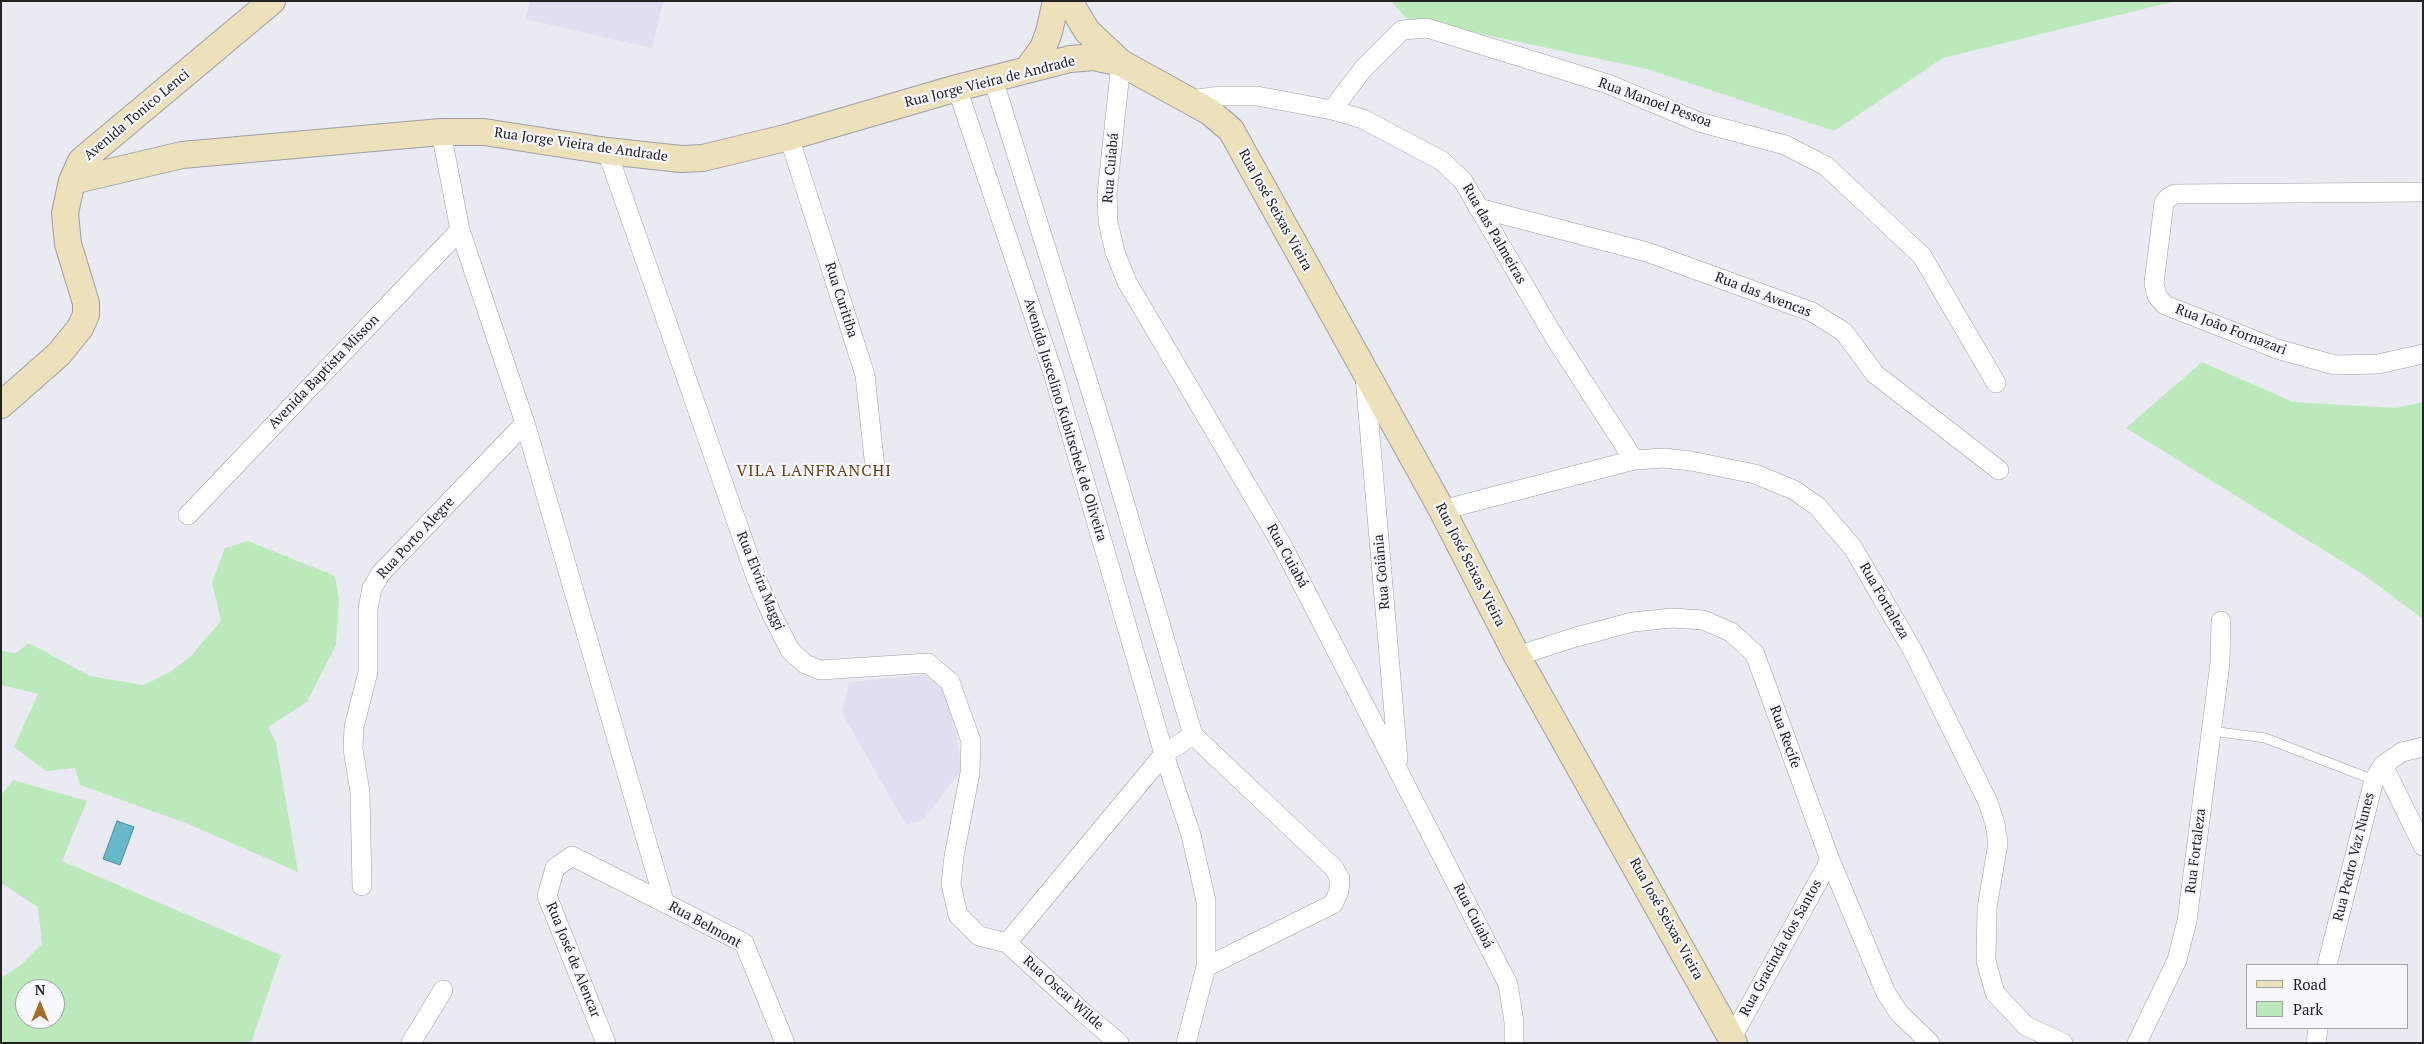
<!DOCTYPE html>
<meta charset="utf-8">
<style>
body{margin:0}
#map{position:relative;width:2424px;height:1044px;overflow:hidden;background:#eaeaf2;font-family:"PT Serif",serif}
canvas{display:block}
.frame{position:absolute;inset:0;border:2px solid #232326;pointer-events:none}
.legend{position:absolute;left:2246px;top:964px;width:162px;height:65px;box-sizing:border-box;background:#f7f7fe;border:1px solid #a2a2a8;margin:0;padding:6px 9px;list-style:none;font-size:15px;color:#232326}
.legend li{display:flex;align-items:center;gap:10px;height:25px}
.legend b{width:25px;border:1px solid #a2a2a8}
.north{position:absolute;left:15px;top:979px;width:50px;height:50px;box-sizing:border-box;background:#f7f7fe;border:1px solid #a2a2a8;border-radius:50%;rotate:0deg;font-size:14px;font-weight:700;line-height:20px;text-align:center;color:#232326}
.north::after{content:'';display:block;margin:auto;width:18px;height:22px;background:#a46e29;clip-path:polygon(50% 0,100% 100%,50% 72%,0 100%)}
</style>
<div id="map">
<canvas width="2424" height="1044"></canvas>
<div class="frame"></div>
<ul class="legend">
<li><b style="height:6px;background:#ece1bb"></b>Road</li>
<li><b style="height:14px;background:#bce9bb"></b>Park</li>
</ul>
<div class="north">N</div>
</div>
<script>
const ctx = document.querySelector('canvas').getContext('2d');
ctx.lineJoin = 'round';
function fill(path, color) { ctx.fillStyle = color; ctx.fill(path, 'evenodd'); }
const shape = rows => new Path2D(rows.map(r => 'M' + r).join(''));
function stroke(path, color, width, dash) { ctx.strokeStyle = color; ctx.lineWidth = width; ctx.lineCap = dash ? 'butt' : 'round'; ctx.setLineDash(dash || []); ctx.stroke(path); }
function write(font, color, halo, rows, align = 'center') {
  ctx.font = font + ' "PT Serif",serif'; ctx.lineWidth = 4.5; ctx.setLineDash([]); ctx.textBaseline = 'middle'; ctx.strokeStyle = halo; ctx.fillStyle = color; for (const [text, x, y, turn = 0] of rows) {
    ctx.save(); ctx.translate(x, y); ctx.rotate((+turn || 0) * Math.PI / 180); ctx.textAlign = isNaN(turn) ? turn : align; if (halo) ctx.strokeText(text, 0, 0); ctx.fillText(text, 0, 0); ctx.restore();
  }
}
fill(shape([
 [530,1,663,1,652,48,525,19],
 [924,675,944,689,956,734,962,769,923,820,906,825,842,713,849,682]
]), '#dfdfef');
fill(shape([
 [1391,1,2176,1,1943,58,1834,131,1647,69,1406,18],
 [2202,362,2293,402,2396,408,2423,402,2423,619,2364,575,2126,428],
 [248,541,335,576,339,600,336,645,307,702,268,727,276,743,298,872,188,824,80,785,75,768,46,771,14,747,38,694,1,685,1,651,16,653,29,643,90,676,144,685,170,672,190,657,221,621,212,582,225,548],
 [13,780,87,801,62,861,281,955,251,1043,1,1043,1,978,21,965,42,944,38,907,1,883,1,795],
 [25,989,55,989,55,1019,25,1019]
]), '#bce9bb');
const water = shape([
 [117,821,134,827,120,865,103,859,117,821]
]);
fill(water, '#67b8ca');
stroke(water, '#538b99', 1);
const lane = shape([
 [2211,731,2265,738,2374,780]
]);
const street = shape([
 [1121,63,1107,194,1108,222,1115,252,1127,282,1282,545,1508,984,1514,1022,1514,1043],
 [993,79,1104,433,1193,735,1334,868,1340,879,1339,891,1333,904,1206,967],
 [957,88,1054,376,1164,754,1191,835,1206,901,1206,967,1186,1043],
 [1191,100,1220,96,1257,96,1332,110,1363,119,1442,161,1463,181,1555,338,1634,460],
 [1332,110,1363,69,1402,30,1427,28,1608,84,1699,122,1785,145,1826,166,1922,256,1996,383],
 [441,132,460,230,525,423,664,901],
 [789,137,865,375,875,468],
 [607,151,757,580,772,615,790,650,805,664,820,670,928,663,950,682,971,741,970,773,954,856,951,884,958,915,979,936,1007,943,1085,1014,1119,1043],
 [2423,192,2175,194,2168,198,2164,203,2154,283,2157,296,2165,305,2277,349,2335,365,2378,364,2423,354],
 [1478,208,1647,252,1812,312,1844,332,1875,374,1999,470],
 [1365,377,1398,760],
 [1442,510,1634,460,1664,458,1691,461,1755,474,1794,490,1817,506,1853,548,1913,651,1988,802,1995,824,1998,843,1987,908,1986,961,1995,993,2026,1026,2063,1043],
 [188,515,460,230],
 [1517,656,1576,637,1633,622,1672,618,1703,620,1731,632,1755,654,1830,860,1886,993,1899,1013,1930,1043],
 [2383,765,2423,846],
 [362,886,360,792,353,749,354,727,368,672,368,609,372,588,381,573,525,423],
 [1007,943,1164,754,1193,735],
 [2327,965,2374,780,2383,765,2402,752,2423,747],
 [411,1043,443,990],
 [606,1043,547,896,555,868,572,856,744,943,785,1043],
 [1729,1043,1830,860],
 [2137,1043,2177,960,2187,921,2220,663,2221,621],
 [2316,1043,2318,1028]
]);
const secondary = shape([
 [1069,1,1087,31,1121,63],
 [1027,70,1043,48,1049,32,1056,1],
 [72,181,182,155,441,132,484,132,607,151,681,159,703,158,789,137,957,88,1070,59,1094,57,1121,63,1210,112,1231,130,1442,510,1517,656,1734,1043],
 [1,405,59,354,80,328,86,315,86,303,68,244,65,213,72,181,81,161,272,1]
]);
stroke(lane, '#9e9ea6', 10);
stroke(street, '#9e9ea6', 20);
stroke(secondary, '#9e9ea6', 28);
stroke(lane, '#fff', 9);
stroke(street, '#fff', 19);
stroke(secondary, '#ece1bb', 26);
write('14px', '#232326', '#f7f7fe', [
 ["Rua Jorge Vieira de Andrade",990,82,-14],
 ["Rua Manoel Pessoa",1655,103,20],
 ["Avenida Tonico Lenci",137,115,-40],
 ["Rua Jorge Vieira de Andrade",581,145,8],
 ["Rua Cuiabá",1111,168,-85],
 ["Rua José Seixas Vieira",1275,210,61],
 ["Rua das Palmeiras",1494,234,60],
 ["Rua das Avencas",1763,295,21],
 ["Rua Curitiba",841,300,72],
 ["Rua João Fornazari",2231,330,21],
 ["Avenida Baptista Misson",324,372,-46],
 ["Avenida Juscelino Kubitschek de Oliveira",1065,420,73],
 ["Rua Porto Alegre",416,538,-47],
 ["Rua Cuiabá",1287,556,61],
 ["Rua José Seixas Vieira",1470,565,63],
 ["Rua Goiânia",1382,572,-95],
 ["Rua Elvira Maggi",760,581,68],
 ["Rua Fortaleza",1884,601,60],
 ["Rua Recife",1785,737,70],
 ["Rua Fortaleza",2196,851,-83],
 ["Rua Pedro Vaz Nunes",2354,857,-76],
 ["Rua Cuiabá",1473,916,63],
 ["Rua José Seixas Vieira",1666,919,61],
 ["Rua Belmont",705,925,29],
 ["Rua Gracinda dos Santos",1781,948,-61],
 ["Rua José de Alencar",573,960,68],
 ["Rua Oscar Wilde",1063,993,42]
]);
ctx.letterSpacing = '1px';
write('16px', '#664110', '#f7f7fe', [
 ["VILA LANFRANCHI",814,471]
]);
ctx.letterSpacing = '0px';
</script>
